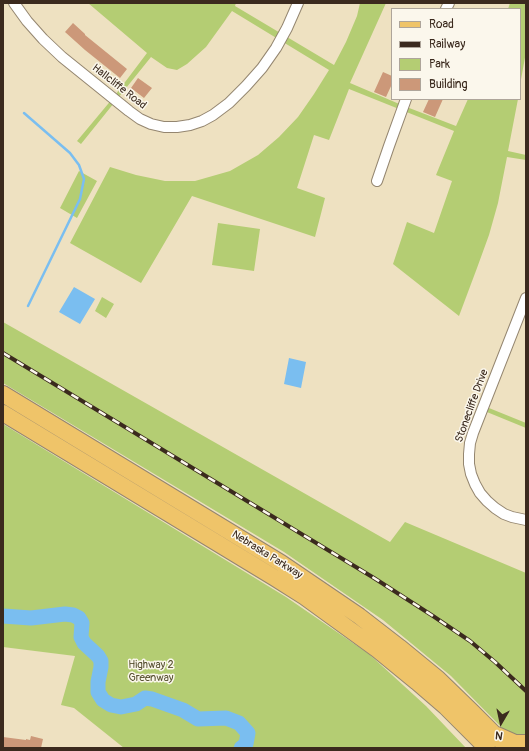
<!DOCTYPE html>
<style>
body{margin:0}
#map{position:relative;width:529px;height:751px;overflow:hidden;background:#eee1c1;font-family:Pangolin,sans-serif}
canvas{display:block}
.frame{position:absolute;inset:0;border:4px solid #3b2a1e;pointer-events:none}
.legend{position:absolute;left:391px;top:8px;width:130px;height:92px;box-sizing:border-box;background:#fbf7ec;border:1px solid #aea59a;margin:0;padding:5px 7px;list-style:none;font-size:12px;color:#3b2a1e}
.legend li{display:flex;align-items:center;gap:8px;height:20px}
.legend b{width:20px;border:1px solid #aea59a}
.north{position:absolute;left:481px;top:703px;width:40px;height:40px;-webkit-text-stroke:3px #fbf7ec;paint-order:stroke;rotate:189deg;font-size:11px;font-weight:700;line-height:16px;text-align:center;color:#3b2a1e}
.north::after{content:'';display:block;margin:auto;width:14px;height:18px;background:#3b2a1e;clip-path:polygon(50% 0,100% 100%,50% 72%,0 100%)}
</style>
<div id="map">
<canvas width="529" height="751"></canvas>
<div class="frame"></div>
<ul class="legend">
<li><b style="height:5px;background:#efc469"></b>Road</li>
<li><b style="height:5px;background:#3b2a1e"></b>Railway</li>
<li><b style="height:11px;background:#b4cd73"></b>Park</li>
<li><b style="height:11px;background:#cc9879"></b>Building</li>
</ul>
<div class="north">N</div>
</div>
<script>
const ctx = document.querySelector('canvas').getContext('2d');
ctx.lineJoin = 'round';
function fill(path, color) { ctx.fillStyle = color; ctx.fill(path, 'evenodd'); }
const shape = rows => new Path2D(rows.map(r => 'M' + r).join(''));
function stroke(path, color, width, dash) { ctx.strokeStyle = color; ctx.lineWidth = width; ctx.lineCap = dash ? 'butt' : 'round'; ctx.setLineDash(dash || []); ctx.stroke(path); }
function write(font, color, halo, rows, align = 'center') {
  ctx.font = font + ' Pangolin,sans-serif'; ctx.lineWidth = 3; ctx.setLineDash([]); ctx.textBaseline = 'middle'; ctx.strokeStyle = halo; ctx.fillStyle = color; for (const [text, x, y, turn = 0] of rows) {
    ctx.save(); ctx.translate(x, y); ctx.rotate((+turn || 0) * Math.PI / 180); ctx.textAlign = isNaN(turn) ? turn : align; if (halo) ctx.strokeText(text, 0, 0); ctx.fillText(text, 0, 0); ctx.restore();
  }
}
fill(shape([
 [88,3,236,3,235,6,334,65,346,42,357,16,360,3,386,3,350,83,404,106,456,126,468,99,518,99,508,151,526,155,526,160,507,157,498,203,489,235,477,268,459,316,393,264,407,222,434,233,452,181,436,175,454,131,349,89,329,140,314,135,297,188,325,198,315,237,192,196,141,283,70,243,110,167,136,175,165,181,195,181,230,171,258,155,279,137,298,117,314,94,329,70,232,11,206,47,187,64,177,70,167,68,151,57,81,144,77,141,113,98,147,53],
 [510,3,526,3,526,52,520,85,520,9,508,9],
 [79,171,97,181,77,218,60,208],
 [218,223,260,229,254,271,212,265],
 [102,297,114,304,106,318,95,311],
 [3,322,390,542,405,522,526,573,526,734,510,736,451,676,383,620,284,552,3,383],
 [484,406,526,423,526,428,482,410],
 [3,424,286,597,369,654,426,706,466,748,124,748,74,708,61,705,75,656,3,647]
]), '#b4cd73');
fill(shape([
 [74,287,95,299,80,324,59,312],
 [289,358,306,362,301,388,284,384]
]), '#7abef0');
stroke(shape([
 [24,113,70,153,79,165,84,179,80,199,28,306]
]), '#7abef0', 2.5);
stroke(shape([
 [3,616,31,618,65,614,73,615,79,618,82,623,81,637,84,643,98,656,101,661,101,667,98,682,98,692,103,700,111,705,121,707,136,704,145,698,152,699,183,710,198,719,226,718,239,723,248,733,246,744,241,748]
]), '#7abef0', 15);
fill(shape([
 [73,23,85,34,85,35,127,69,120,78,85,50,65,32],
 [383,72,392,76,392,84,386,97,374,92],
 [138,78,152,88,144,98,131,88],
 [429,99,443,99,435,117,423,112],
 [31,736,43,739,41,748,3,748,3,737,26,740,26,739,30,740]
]), '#cc9879');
const minor = shape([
 [14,3,27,21,43,39,62,57,129,111,140,119,151,124,164,127,177,127,190,125,202,121,213,115,229,103,246,86,262,68,276,48,287,28,298,3],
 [446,9,449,3],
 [377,181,389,146,406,99],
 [526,298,473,433,470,443,469,454,469,464,471,474,475,484,480,493,487,501,495,508,504,514,512,517,526,520]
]);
const primary = shape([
 [3,394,281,563,359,616,399,647,438,679,472,712,508,748],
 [3,413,275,578,305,597,378,650,417,682,446,707,487,748],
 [497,735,515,743,526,743]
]);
stroke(minor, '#948670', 12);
stroke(primary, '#948670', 18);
stroke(minor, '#fff', 10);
stroke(primary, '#efc469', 16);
const rail = shape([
 [3,353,374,578,433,616,470,641,495,662,526,691]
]);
stroke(rail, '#3b2a1e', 4);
stroke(rail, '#fbf7ec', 2.5, [8]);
write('11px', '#3b2a1e', '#fbf7ec', [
 ["Hallcliffe Road",119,87,38],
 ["Stonecliffe Drive",472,406,-70],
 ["Nebraska Parkway",267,555,32]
]);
write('11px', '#595333', '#fbf7ec', [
 ["Highway 2",151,665],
 ["Greenway",151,678]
]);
</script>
